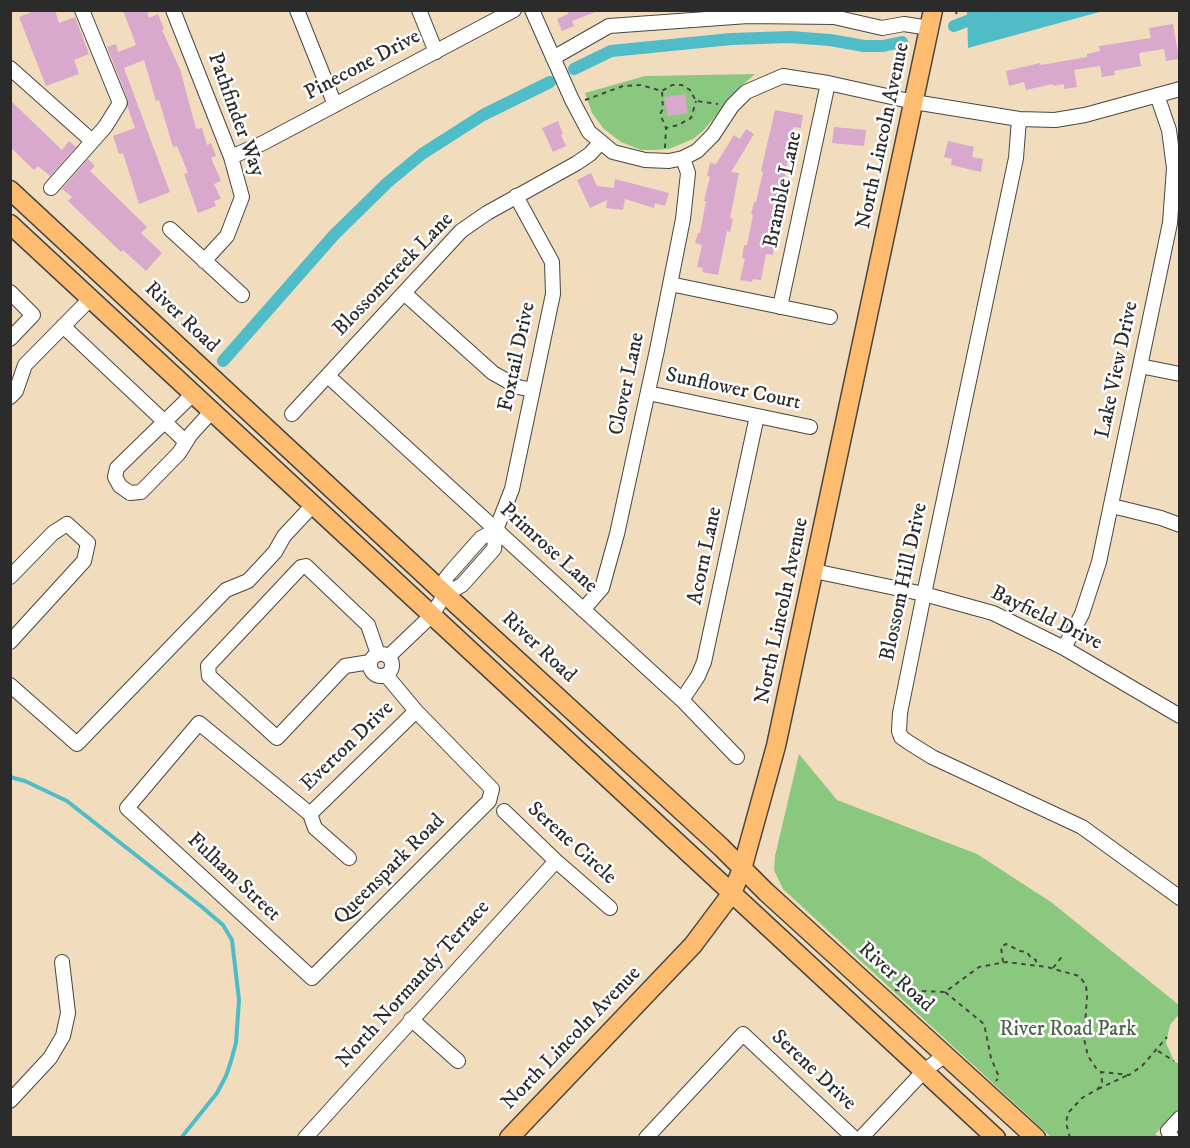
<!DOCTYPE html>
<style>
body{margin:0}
#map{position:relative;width:1190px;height:1148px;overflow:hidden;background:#f1ddbd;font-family:"IM FELL DW Pica",serif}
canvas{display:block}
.frame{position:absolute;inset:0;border:12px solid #2b2b2b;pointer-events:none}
</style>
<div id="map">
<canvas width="1190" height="1148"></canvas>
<div class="frame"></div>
</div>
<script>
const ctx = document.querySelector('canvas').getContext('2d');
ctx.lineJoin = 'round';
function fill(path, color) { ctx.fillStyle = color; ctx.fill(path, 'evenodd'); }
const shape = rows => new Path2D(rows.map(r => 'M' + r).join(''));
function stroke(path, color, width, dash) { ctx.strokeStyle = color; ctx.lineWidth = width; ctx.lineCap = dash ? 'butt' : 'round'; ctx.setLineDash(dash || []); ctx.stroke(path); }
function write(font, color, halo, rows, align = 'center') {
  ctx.font = font + ' "IM FELL DW Pica",serif'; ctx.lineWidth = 5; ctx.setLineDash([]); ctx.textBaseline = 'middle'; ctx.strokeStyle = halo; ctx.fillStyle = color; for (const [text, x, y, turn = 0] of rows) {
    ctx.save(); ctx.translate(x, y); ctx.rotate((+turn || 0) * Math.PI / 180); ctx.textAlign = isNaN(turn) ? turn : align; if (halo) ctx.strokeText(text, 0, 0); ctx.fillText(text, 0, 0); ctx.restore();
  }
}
fill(shape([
 [755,74,738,89,703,131,693,139,669,149,656,150,641,150,621,142,604,129,592,113,585,93,645,76],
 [799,754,837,800,977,854,1051,902,1179,1005,1179,1014,1170,1025,1166,1043,1174,1061,1179,1064,1179,1112,1155,1134,1160,1137,1051,1137,783,889,774,870,775,856]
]), '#8ac87f');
fill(shape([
 [967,11,967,10,1103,11,968,48]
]), '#4fbcc8');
stroke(shape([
 [10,777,25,781,67,801,202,907,223,925,232,940,239,1000,236,1043,231,1061,226,1076,217,1093,181,1138]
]), '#4fbcc8', 4);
stroke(shape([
 [954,26,996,10],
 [574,69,611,51,731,39,790,37,830,40,864,46,883,46,902,42],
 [223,361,334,235,387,183,422,154,483,115,550,82]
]), '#4fbcc8', 12);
fill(shape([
 [36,10,55,10,59,23,75,17,89,54,74,60,79,74,46,86,19,17],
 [123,10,147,10,149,18,158,14,164,29,162,30,180,69,196,129,202,128,207,145,211,143,216,156,211,158,221,181,214,184,221,199,214,201,216,206,198,213,184,174,188,173,177,146,173,147,159,100,156,101,144,60,124,68,170,192,139,204,123,153,119,154,113,136,135,128,128,108,128,100,107,47,116,44,118,52,136,45],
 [567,10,598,10,598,11,572,21,574,26,562,31,557,19,568,14],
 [1173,24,1179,59,1166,61,1164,49,1139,53,1141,66,1114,71,1115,75,1102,77,1100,66,1074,70,1077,87,1064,89,1064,84,1053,86,1053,84,1026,90,1024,82,1009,86,1006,71,1040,63,1041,65,1087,57,1087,54,1100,51,1099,46,1151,38,1149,28],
 [685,94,688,113,668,116,664,97],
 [10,100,62,150,69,141,76,147,50,176,38,166,34,170,10,147],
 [775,110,803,115,801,128,793,127,784,183,791,184,788,196,785,196,779,227,782,228,779,239,776,238,773,255,766,254,761,280,753,279,752,282,740,280,745,258,742,258,744,245,747,245,753,215,751,214,754,202,756,202,763,172,761,171],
 [558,121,563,134,561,135,566,146,553,152,542,128],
 [834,127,866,130,864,146,832,143],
 [746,129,754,134,731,172,739,173,730,218,733,219,730,232,727,231,718,275,702,272,703,268,697,267,702,245,695,243,698,233,700,233,706,201,704,201,710,177,707,176,710,163,716,164,734,135,740,139],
 [948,141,974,147,972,157,983,159,981,172,951,165,952,159,944,157],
 [88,159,95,166,90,171,147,227,141,233,162,253,146,271,123,250,121,252,68,201,72,197,62,189],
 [591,173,597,186,614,188,615,179,669,193,665,206,655,203,654,208,625,199,623,210,606,208,607,200,590,208,577,180]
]), '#d8a9cc');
const minor = shape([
 [173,10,231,157,242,197,227,236,204,261],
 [297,10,335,105],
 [419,10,436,52],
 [532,10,572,100,589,132,613,152,645,160,669,161,683,158,697,151,713,135,732,106,746,92,783,76,828,83,914,102,1019,119,1055,120,1085,115,1180,89],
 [553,58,609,26,748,16,834,17,882,28,904,24,929,28],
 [10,68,92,141],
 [1019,119,1016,158,924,594,900,713,899,731,901,737,908,742,932,757,1082,827,1180,898],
 [231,157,263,143,514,10],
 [51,188,105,127,120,103,82,10],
 [170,229,242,295],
 [670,284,830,317],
 [10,292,33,315,10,339],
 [404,293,493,373,518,387,533,390],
 [780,307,828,83],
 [63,326,186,442],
 [1140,366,1180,374],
 [328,376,682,700,737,757],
 [648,393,810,427],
 [193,394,117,468,115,477,120,486,130,493,141,492,179,453,191,434,212,411],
 [10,397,16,391,25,365,91,298],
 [292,414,461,231,487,213,577,163,590,154,601,142],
 [1112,506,1161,518,1180,525],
 [814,571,924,594,993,613,1064,648,1180,716],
 [10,577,53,533,67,524,88,543,84,561,10,642],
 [445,594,462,585,494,549,496,530,512,489,553,294,552,262,516,196],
 [583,610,602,588,617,534,657,350,683,219,688,173,683,158],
 [1064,648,1082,614,1099,562,1170,223,1174,168,1169,130,1157,95],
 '370 665a11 11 0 1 1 22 0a11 11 0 1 1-22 0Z',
 [389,656,432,615,445,594,446,578,450,573,481,538,496,530],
 [370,662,345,666,277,738,209,676,208,666,301,567,306,566,368,625,378,654],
 [10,685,77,744,226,590,248,581,275,552,284,536,313,505],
 [682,700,698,676,704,662,757,416],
 [504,811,556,861,610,908],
 [310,814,416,711],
 [349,858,315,828,310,814,199,723,127,808,312,978,489,801,492,789,416,711,386,675],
 [411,1019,458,1061],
 [10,1101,50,1058,63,1036,68,1013,62,962],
 [305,1138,556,861],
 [646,1138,743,1034,854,1138],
 [861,1138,923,1072,945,1055],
 [1172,1138,1168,1131,1180,1118]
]);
const major = shape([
 [10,190,445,594,721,847,766,892,1036,1138],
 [10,224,996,1138],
 [509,1138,693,945,732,893,742,869,776,746,933,10]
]);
stroke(minor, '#494641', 16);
stroke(major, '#494641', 21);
stroke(shape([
 [956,14,957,10],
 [662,92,663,109,660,114,666,128],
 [585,100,623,86,641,85,662,91,672,85,682,85,690,90,696,101,718,104],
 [665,148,666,128,678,125,691,118,696,101],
 [1003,962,1001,947,1006,944,1020,951,1027,952,1031,958,1036,960,1036,966],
 [1053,968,1064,954],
 [895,990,945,992,979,967,1006,962,1047,967,1079,976,1086,985,1087,997,1084,1039,1088,1056,1096,1068,1101,1072,1129,1075,1142,1066,1167,1037],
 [945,992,984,1024,991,1058,999,1077,996,1081],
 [1158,1051,1174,1061],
 [1098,1089,1128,1075],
 [1070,1138,1066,1123,1068,1113,1082,1098,1098,1089,1102,1082,1101,1072]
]), '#494641', 2, [4.5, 4.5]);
stroke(minor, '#fff', 14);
stroke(major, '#fdbc6f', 18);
write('21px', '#2b2b2b', '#fff', [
 ["Pinecone Drive",363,66,-28],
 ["Pathfinder Way",235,115,70],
 ["North Lincoln Avenue",884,136,-78],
 ["Bramble Lane",784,190,-78],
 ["Blossomcreek Lane",394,275,-46],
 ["River Road",181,318,43],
 ["Foxtail Drive",518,357,-78],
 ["Lake View Drive",1118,370,-78],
 ["Clover Lane",628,384,-78],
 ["Sunflower Court",733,390,12],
 ["Primrose Lane",548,549,42],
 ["Acorn Lane",706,556,-78],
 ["Blossom Hill Drive",905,582,-78],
 ["North Lincoln Avenue",783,611,-78],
 ["Bayfield Drive",1046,619,26],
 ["River Road",538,648,43],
 ["Everton Drive",348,747,-44],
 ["Serene Circle",571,844,42],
 ["Queenspark Road",390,870,-45],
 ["Fulham Street",233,878,43],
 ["River Road",895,978,42],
 ["North Normandy Terrace",414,985,-48],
 ["North Lincoln Avenue",572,1039,-46],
 ["Serene Drive",813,1071,43]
]);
write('21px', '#4c6248', '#fff', [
 ["River Road Park",1068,1031]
]);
</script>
